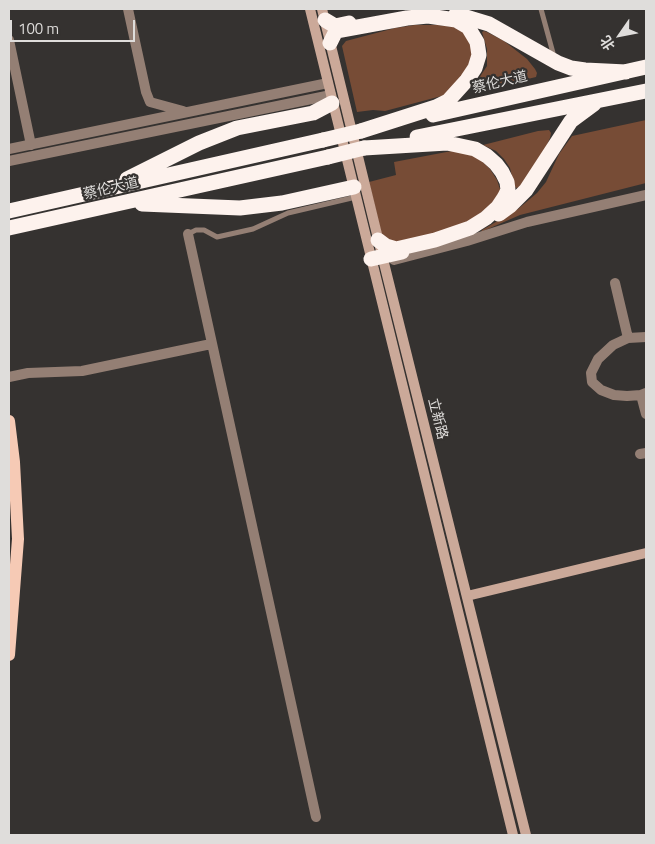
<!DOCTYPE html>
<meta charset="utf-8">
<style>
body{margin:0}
#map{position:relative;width:655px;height:844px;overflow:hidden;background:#353230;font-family:"Titillium Web","Noto Sans SC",sans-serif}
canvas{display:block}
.frame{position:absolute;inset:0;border:10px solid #dfdddb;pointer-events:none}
.north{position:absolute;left:595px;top:10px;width:50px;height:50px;-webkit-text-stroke:4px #353230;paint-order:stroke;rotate:237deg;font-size:14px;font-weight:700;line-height:20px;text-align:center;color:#dfdddb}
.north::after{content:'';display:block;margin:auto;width:18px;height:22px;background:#dfdddb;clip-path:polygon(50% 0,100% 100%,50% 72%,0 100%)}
.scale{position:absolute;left:10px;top:20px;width:125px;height:22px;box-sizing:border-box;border:2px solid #dfdddb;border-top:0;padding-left:6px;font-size:15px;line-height:18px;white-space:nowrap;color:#dfdddb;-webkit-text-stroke:4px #353230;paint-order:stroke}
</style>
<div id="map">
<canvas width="655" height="844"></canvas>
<div class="frame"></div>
<div class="north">北</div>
<div class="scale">100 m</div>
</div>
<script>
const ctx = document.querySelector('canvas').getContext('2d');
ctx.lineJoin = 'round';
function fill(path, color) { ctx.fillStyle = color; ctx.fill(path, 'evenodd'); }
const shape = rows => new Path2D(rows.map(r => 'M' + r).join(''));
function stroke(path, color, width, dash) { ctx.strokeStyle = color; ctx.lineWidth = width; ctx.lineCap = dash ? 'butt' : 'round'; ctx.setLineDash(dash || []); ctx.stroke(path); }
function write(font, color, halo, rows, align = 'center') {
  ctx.font = font + ' "Titillium Web","Noto Sans SC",sans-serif'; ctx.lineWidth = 4.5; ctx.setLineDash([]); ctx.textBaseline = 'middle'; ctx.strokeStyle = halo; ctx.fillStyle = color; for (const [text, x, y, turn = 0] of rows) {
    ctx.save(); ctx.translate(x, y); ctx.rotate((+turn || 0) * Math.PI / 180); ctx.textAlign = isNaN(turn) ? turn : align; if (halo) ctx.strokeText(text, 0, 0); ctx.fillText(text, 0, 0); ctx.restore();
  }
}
fill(shape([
 [415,25,438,25,454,27,464,32,470,41,473,60,449,94,385,111,373,110,357,112,342,46,346,41,395,28],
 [484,31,487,32,504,41,527,59,535,69,537,73,536,77,475,92,472,89,473,87,487,66,487,49,482,32],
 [646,120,646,183,520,215,481,232,482,230,518,209,537,193,546,182,559,154,572,136],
 [549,130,551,133,550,138,543,154,520,187,516,188,514,185,510,168,504,159,496,151,483,145,538,131],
 [457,150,479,158,490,169,497,180,500,189,500,197,464,227,392,244,383,240,369,182,396,175,394,162]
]), '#774c36');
stroke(shape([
 [541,9,553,53,551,56],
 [188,234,196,230,204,230,217,237,253,229,288,213,356,197]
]), '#947f74', 5);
stroke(shape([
 [128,9,146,92,150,102,183,111],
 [9,40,31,145],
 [9,149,328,83],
 [9,161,331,95],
 [188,234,316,817],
 [394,260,467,241,527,222,646,195],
 [615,283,628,338],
 [646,337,628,338,613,345,598,359,591,373,592,382,601,390,614,395,627,396,641,395,646,393],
 [9,377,28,373,82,371,211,344],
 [641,395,646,414],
 [640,454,646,453]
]), '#947f74', 10);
stroke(shape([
 [310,9,513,835],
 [322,9,384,263,526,835],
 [467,596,646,553]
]), '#cba999', 10);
stroke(shape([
 [9,421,14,462,18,539,9,655]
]), '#f6cab5', 12);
stroke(shape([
 [456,14,489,24,558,63,571,68,585,70,626,72],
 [325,20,335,26,349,23],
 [330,43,336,31,407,18,428,16,456,20,468,27,477,42,479,55,475,68,467,80,448,101,436,107,361,131],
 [433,115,646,67],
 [417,137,646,91],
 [364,148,447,143,475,149,487,156,496,164,502,172,507,182,508,190,504,198,498,207,486,218,470,228,435,240,396,249,386,246,378,240],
 [127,179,199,143,237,128,313,113,332,103],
 [142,204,240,208,282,203,354,187],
 [9,211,323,140],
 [499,214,510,206,526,190,571,121,594,104],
 [9,228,328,157],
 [371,259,402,252]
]), '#fdf2ed', 15);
stroke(shape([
 [323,140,361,131],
 [328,157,364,148]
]), '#fdf2ed', 15);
write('14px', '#dfdddb', '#353230', [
 ["蔡伦大道",500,83,-13],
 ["蔡伦大道",111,189,-13],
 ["立新路",437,419,76]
]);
</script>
